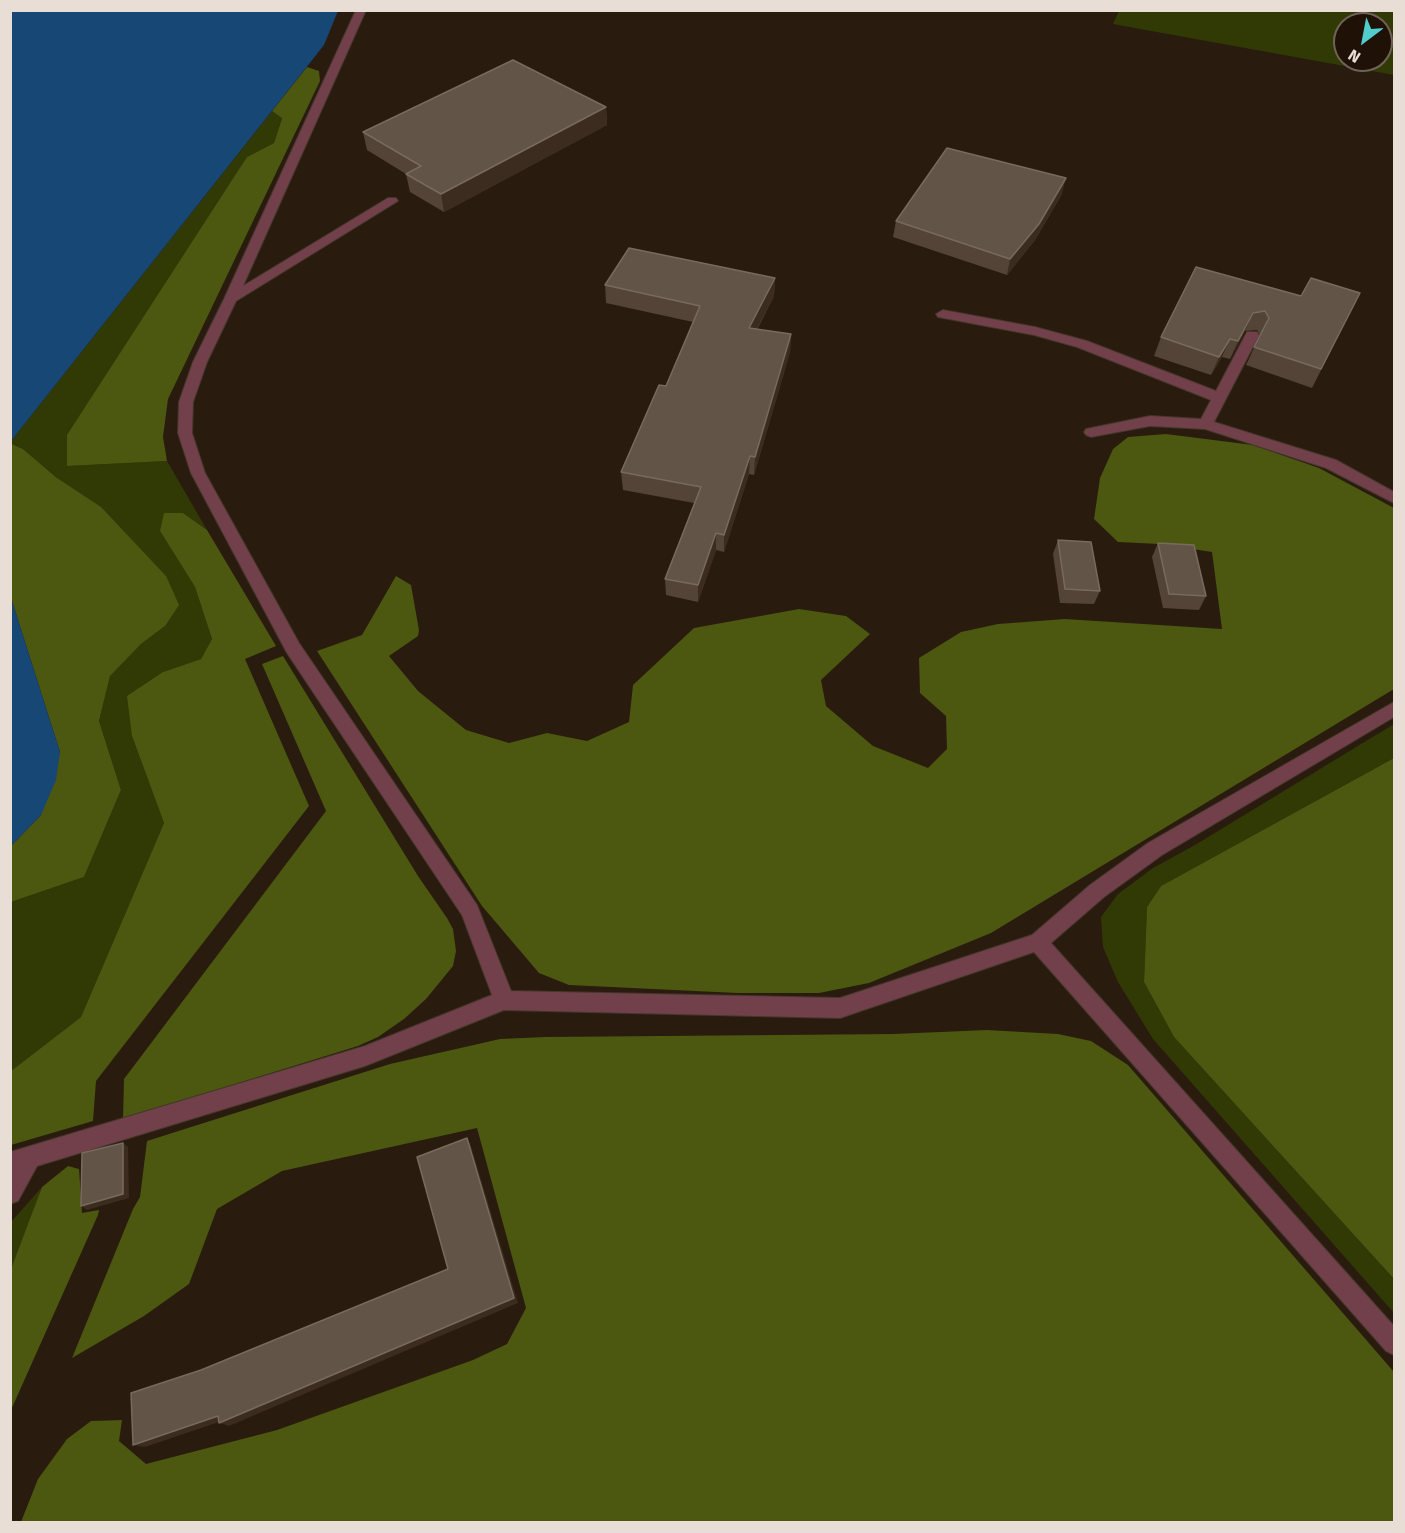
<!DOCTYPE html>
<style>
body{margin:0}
#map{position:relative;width:1405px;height:1533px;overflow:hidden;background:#291b0e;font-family:"Fira Sans",sans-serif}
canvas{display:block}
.frame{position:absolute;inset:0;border:12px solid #e8ded6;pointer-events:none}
.north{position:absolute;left:1333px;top:12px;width:60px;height:60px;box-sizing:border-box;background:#1f1106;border:2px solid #6f6359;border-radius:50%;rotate:212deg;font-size:16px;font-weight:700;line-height:24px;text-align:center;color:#e8ded6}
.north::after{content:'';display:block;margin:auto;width:21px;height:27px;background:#52cdcd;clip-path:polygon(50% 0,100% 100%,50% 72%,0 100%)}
</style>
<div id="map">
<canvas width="1405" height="1533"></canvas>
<div class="frame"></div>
<div class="north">N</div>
</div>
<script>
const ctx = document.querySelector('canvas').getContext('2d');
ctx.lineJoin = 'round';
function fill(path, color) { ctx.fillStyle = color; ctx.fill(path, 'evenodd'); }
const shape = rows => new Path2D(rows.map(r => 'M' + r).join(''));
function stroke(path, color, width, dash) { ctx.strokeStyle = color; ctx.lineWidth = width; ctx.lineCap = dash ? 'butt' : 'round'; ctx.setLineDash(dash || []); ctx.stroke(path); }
fill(shape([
 [1119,11,1394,11,1394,75,1113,24],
 [1345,24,1381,24,1381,60,1345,60],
 [272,111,282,117,274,143,247,157,67,466,167,461,207,530,183,513,160,531,195,587,212,639,201,659,163,672,132,736,164,823,81,1017,11,1071,11,902,84,877,121,790,99,721,110,675,141,644,165,626,57,478,23,449,11,443,11,441],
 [1394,724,1394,758,1161,886,1147,907,1144,982,1174,1037,1394,1279,1394,1313,1153,1039,1118,982,1103,947,1101,917,1118,894,1153,868,1195,845],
 [42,1187,26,1231,11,1269,11,1222]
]), '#313a05');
fill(shape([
 [307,67,319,71,320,81,168,399,163,437,167,461,67,466,67,435,247,157,274,143,282,118,272,111],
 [1166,434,1253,445,1319,468,1394,508,1394,689,991,933,869,983,819,993,737,993,569,985,539,973,482,906,317,651,362,635,396,576,411,585,419,630,418,636,389,656,418,691,466,730,509,743,547,733,587,741,629,722,633,685,694,628,799,609,846,616,870,634,821,680,826,706,873,746,928,768,947,749,946,716,920,693,919,658,961,632,998,624,1065,619,1222,629,1212,552,1159,544,1118,542,1094,519,1100,478,1113,449,1128,437],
 [10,443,23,449,57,478,101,507,166,576,179,605,165,626,141,644,110,676,99,721,121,790,84,877,11,902,11,846,41,815,60,752,11,598],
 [164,513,183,513,207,530,276,646,245,659,309,806,96,1081,93,1121,11,1145,11,1071,81,1017,164,823,132,736,127,696,163,672,201,659,212,639,195,587,160,531],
 [283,656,418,876,447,918,453,929,456,951,453,966,426,999,404,1019,378,1037,358,1046,123,1119,124,1079,326,811,262,664],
 [1394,758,1394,1279,1174,1037,1144,982,1147,907,1161,886],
 [987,1030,1058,1034,1091,1041,1128,1065,1394,1372,1394,1522,21,1522,38,1479,67,1439,91,1421,122,1420,119,1441,146,1464,277,1430,473,1360,507,1344,526,1308,477,1128,282,1171,217,1209,189,1284,144,1316,72,1358,133,1209,140,1197,147,1141,390,1064,500,1039,545,1037,893,1034],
 [68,1166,79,1169,82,1213,99,1210,98,1215,11,1410,11,1269,42,1187]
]), '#4c5710');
fill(shape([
 [11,10,338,11,324,45,11,441],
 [11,598,60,752,56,780,41,815,11,846]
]), '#164775');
const service = shape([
 [356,10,366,10,243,286,388,198,396,198,398,201,236,301,207,362,193,402,192,433,205,473,299,643,477,905,511,991,840,998,1032,935,1090,885,1148,843,1394,702,1394,717,1162,855,1104,897,1051,943,1394,1326,1394,1355,1386,1351,1034,952,840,1018,504,1010,365,1066,37,1166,18,1201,10,1204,10,1152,365,1046,492,995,462,915,287,653,191,473,178,433,179,402,193,362,224,299,356,10],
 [943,310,1035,327,1087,341,1216,391,1247,332,1257,332,1259,335,1214,422,1336,460,1394,492,1394,503,1326,468,1205,429,1150,426,1091,437,1086,435,1084,432,1086,429,1150,416,1201,419,1211,400,1077,347,1034,335,938,317,936,314,943,310]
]);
stroke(service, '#44362a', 2);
fill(service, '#71404a');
fill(shape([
 [606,107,607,125,444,212,410,192,406,174,367,150,363,132],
 [1062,194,1035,240,1007,275,893,237,896,221],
 [775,278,774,296,757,330,791,334,790,352,754,475,749,474,724,552,716,550,698,602,666,595,665,579,694,503,623,490,621,472,666,386,693,322,606,303,605,285],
 [1360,293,1312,388,1246,365,1260,335,1257,330,1245,331,1230,359,1222,357,1211,375,1154,356,1161,337,1301,296],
 [1058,540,1100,591,1094,604,1060,603,1053,554],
 [1158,543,1206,596,1199,610,1163,608,1152,557]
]), '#534437');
fill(shape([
 [606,107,607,125,444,212,441,194],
 [1066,178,1062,194,1035,240,1007,275,1010,259],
 [775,278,774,296,748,346,749,328],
 [1253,313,1245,331,1230,359,1238,341],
 [791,334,790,352,754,475,755,457],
 [1230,339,1222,357,1211,375,1219,357],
 [750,456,749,474,724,552,724,535],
 [716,533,716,550,698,602,698,585],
 [467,1138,471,1146,518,1303,229,1426,219,1423,514,1298],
 [123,1143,128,1147,129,1198,87,1210,81,1206],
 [218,1416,228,1419,145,1447,133,1445]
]), '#3c2c1f');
const building = shape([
 [513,60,606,107,441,194,406,174,421,166,363,132,513,60],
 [947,148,1066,178,1039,224,1010,259,896,221,947,148],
 [629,248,775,278,749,328,791,334,755,457,750,456,724,535,716,533,698,585,665,579,701,487,621,472,659,385,666,386,700,306,605,285,629,248],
 [1196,267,1301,296,1311,278,1360,293,1321,369,1254,347,1269,318,1265,311,1253,313,1238,341,1230,339,1219,357,1161,337,1196,267],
 [1058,540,1091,542,1100,591,1065,589,1058,540],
 [1158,543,1194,545,1206,596,1169,594,1158,543],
 [467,1138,514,1298,219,1423,218,1416,133,1445,131,1393,201,1370,448,1269,417,1157,467,1138],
 [123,1143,123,1194,81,1206,82,1153,123,1143]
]);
fill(building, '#635448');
stroke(building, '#786a5e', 1.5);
</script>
